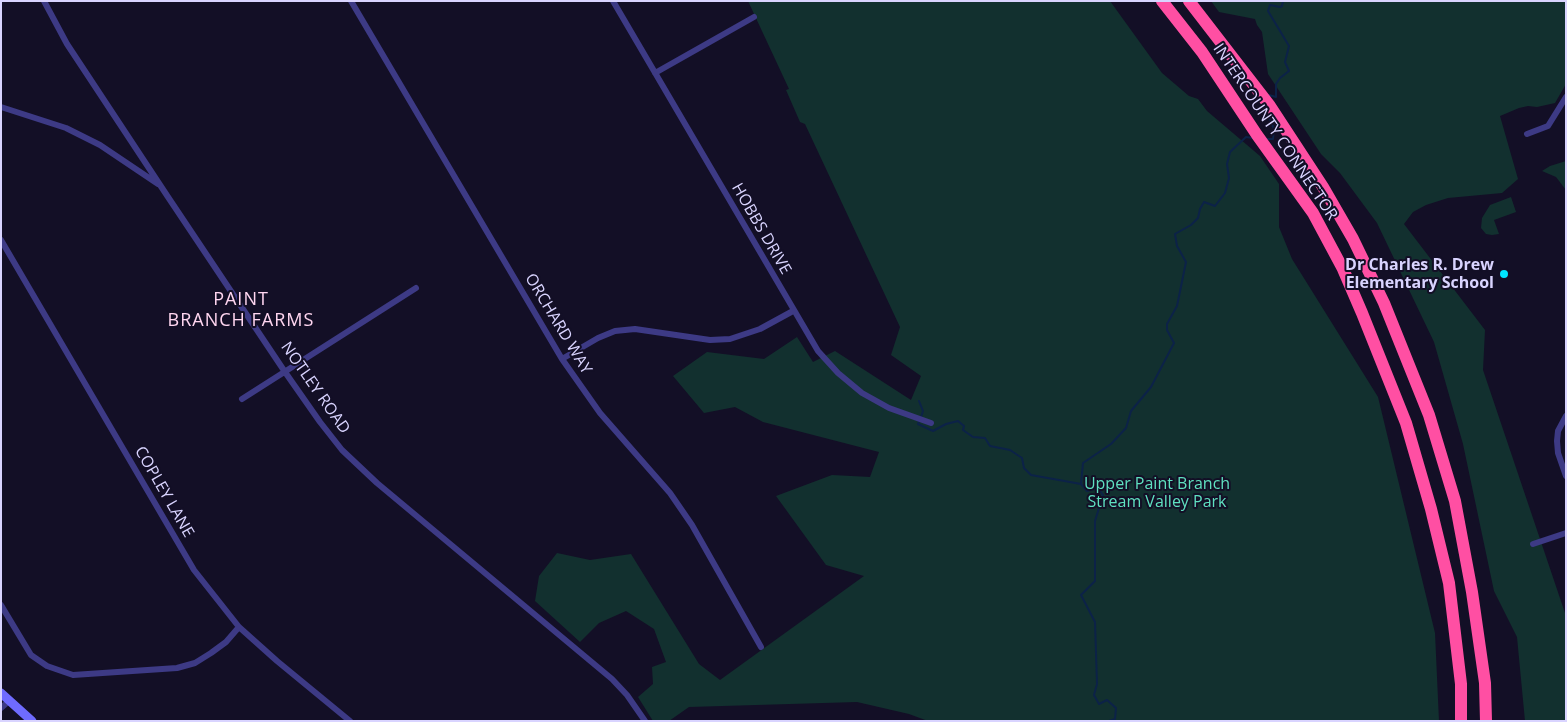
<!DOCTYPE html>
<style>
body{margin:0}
#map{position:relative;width:1567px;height:722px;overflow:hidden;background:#130f26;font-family:"Open Sans",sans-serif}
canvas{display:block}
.frame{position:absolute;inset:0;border:2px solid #d9d4ff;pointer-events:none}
</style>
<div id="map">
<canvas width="1567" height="722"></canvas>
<div class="frame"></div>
</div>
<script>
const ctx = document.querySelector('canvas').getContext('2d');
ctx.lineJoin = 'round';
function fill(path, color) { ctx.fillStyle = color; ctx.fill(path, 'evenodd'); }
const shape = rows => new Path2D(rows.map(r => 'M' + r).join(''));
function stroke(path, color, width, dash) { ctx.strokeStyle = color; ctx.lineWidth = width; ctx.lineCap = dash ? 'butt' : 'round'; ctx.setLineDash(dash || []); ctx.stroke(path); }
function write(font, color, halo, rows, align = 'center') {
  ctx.font = font + ' "Open Sans",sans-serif'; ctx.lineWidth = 4; ctx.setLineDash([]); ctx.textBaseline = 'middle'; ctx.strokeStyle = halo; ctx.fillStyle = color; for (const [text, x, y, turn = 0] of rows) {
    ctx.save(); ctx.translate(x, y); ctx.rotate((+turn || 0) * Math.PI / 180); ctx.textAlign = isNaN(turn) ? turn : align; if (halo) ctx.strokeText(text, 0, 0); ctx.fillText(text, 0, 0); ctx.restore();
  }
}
fill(shape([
 [748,1,1110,1,1162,73,1189,96,1198,99,1207,111,1260,156,1279,184,1279,227,1292,259,1378,397,1435,633,1439,721,928,721,909,714,857,702,689,707,669,721,653,721,638,697,653,684,652,667,666,662,654,629,626,611,599,623,580,642,535,601,539,576,557,553,590,560,631,554,699,664,720,680,864,576,826,565,776,496,832,475,870,477,879,452,763,422,735,407,704,413,673,376,707,352,764,359,797,337,813,362,835,351,911,400,921,376,891,355,900,327,805,124,800,122,786,90,789,89],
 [1211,1,1566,1,1566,84,1555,103,1537,107,1528,106,1519,108,1500,116,1518,179,1502,193,1448,198,1426,205,1413,212,1404,224,1485,330,1483,370,1566,616,1566,721,1525,721,1517,637,1494,591,1463,444,1434,342,1377,223,1340,173,1321,154,1268,74,1262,32,1257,25,1255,19,1219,12],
 [1566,161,1566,190,1556,177,1542,171,1550,166],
 [1511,197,1516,212,1494,220,1499,234,1492,235,1486,234,1481,228,1482,218,1490,205]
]), '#12302f');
stroke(shape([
 [1269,95,1276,97,1276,84,1280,78,1289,71,1285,62,1289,46,1268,11,1270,5,1280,7,1282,6,1283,1],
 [1265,139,1273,139,1274,129,1266,111],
 [919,401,923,411,921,417],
 [919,421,918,424,933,431,946,424,958,421,964,426,963,430,973,437,985,438,990,446,1010,450,1022,458,1024,468,1031,475,1081,484],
 [1109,721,1115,719,1116,708,1107,700,1099,704,1094,695,1097,684,1095,622,1081,595,1095,581,1095,521,1103,495,1098,488,1087,491,1081,484,1083,463,1111,444,1126,428,1131,411,1151,387,1174,343,1167,330,1167,324,1177,306,1186,262,1177,246,1175,234,1191,225,1198,218,1200,209,1204,202,1215,206,1225,193,1229,178,1227,164,1230,152,1246,137,1253,138]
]), '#0c2248', 2);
stroke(shape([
 [44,1,67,44,168,197,285,372,320,422,342,450,377,483,612,679,627,695,645,721],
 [351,1,562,359,600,413,670,493,692,525,761,647],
 [613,1,818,351,838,373,862,393,889,408,931,423],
 [655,73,754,17],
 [1,107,66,128,100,145,158,184],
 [1527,134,1548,126,1566,97],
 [1,240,194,570,239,627,277,661,350,721],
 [562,359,598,338,615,331,635,329,710,340,730,339,760,329,793,311],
 [242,399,416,288],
 [1566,416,1558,431,1557,441,1558,453,1566,476],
 [1533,544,1566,533],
 [1,605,31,655,47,666,73,675,177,668,195,663,211,653,226,642,239,627],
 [1,708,9,701]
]), '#3d3a85', 6);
stroke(shape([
 [1,693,32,721]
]), '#6f6bff', 9);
stroke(shape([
 [1162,1,1202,52,1257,135,1313,213,1343,269,1362,313,1406,423,1431,509,1449,583,1461,684,1461,721],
 [1189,1,1270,106,1323,187,1353,239,1384,303,1429,415,1455,501,1472,592,1485,683,1486,721]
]), '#ff4fa3', 12);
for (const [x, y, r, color] of [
 [1504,274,5,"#00e5ff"]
]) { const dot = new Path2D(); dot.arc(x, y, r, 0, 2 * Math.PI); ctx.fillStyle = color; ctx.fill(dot); stroke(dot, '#130f26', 2); }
write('16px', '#d9d4ff', '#130f26', [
 ["INTERCOUNTY CONNECTOR",1275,132,56],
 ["HOBBS DRIVE",761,229,60],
 ["ORCHARD WAY",558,324,59],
 ["NOTLEY ROAD",315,388,55],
 ["COPLEY LANE",164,492,60]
]);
write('bold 16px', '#d9d4ff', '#130f26', [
 ["Dr Charles R. Drew",1494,265],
 ["Elementary School",1494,283]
], 'right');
write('16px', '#5fe0c0', '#130f26', [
 ["Upper Paint Branch",1157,484],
 ["Stream Valley Park",1157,502]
]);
ctx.letterSpacing = '1px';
write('18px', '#ffd6f0', '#130f26', [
 ["PAINT",241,300],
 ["BRANCH FARMS",241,321]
]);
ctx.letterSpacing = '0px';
</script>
